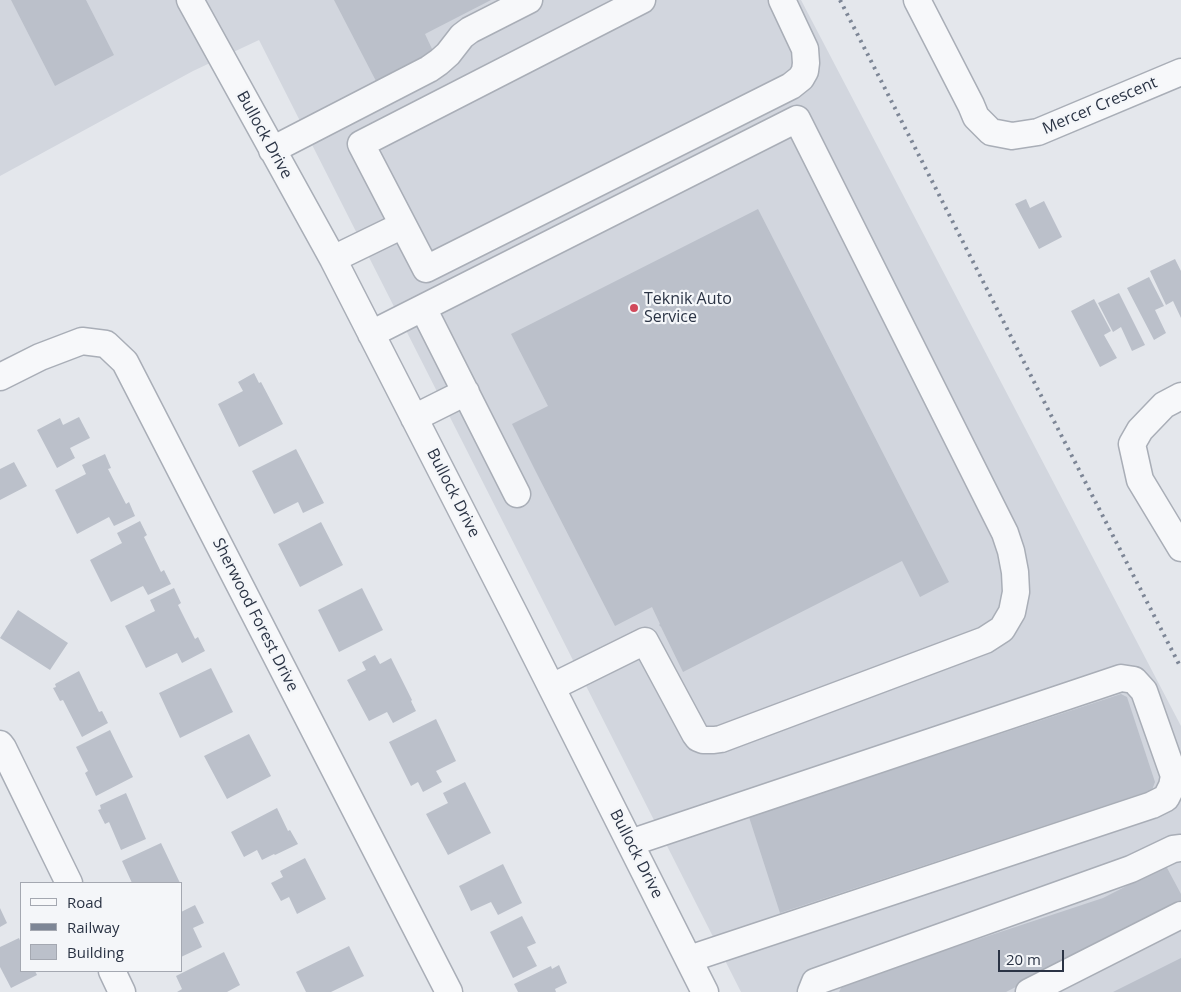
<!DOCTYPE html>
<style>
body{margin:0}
#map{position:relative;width:1181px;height:992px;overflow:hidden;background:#e4e7ec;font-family:"Open Sans",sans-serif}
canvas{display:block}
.legend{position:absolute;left:20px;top:882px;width:162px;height:90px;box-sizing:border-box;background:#f4f6f9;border:1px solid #a4a8b1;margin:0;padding:6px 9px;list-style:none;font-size:15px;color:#2b3445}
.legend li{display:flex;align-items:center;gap:10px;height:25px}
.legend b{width:25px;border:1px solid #a4a8b1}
.scale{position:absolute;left:998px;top:950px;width:66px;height:22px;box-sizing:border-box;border:2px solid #2b3445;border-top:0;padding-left:6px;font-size:15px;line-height:18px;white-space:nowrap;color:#2b3445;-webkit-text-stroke:4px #f4f6f9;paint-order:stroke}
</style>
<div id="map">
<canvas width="1181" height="992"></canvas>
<ul class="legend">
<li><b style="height:6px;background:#f7f8fa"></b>Road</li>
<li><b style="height:6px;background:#7d8696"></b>Railway</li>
<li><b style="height:14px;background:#bbc0ca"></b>Building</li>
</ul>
<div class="scale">20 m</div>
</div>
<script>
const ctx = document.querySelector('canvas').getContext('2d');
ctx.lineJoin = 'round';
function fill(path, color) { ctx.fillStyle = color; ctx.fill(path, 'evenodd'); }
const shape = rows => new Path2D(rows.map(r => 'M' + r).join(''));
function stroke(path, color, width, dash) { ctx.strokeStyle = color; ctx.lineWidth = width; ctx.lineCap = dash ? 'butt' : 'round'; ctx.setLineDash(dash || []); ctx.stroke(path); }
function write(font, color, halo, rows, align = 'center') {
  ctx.font = font + ' "Open Sans",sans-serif'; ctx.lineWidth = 4.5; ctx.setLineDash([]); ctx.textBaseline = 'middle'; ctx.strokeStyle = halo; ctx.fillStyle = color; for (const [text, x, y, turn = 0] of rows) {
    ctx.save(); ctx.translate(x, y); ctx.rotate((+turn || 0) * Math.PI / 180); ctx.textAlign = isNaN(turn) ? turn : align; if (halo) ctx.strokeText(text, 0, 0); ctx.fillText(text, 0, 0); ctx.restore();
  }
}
fill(shape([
 [0,0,801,0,1181,726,1181,992,741,992,259,40,193,71,0,176]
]), '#d2d6de');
fill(shape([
 [11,0,86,0,114,55,55,86],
 [334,0,491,0,425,34,433,51,376,81],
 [1026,199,1030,208,1044,201,1062,237,1039,249,1015,204],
 [758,209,949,582,920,597,902,561,683,672,661,627,659,625,660,624,652,607,615,626,536,472,512,424,548,406,511,334],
 [1175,259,1181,271,1181,318,1173,301,1166,305,1150,271],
 [1149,277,1164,306,1155,310,1166,333,1154,340,1127,288],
 [1119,293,1145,345,1132,351,1121,327,1113,332,1098,303],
 [1094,299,1111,331,1104,335,1117,358,1100,367,1071,311],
 [254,373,259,383,261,382,283,424,239,447,218,404,243,391,238,382],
 [79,417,90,438,70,448,75,458,57,468,37,430,60,418,63,425],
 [296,449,324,503,303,513,298,502,274,514,252,471],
 [105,454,111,468,108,469,126,504,129,502,135,516,114,526,109,517,77,534,55,490,86,474,82,465],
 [14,462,27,486,0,500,0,469],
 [140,521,147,535,144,537,161,572,164,570,171,584,148,595,143,586,111,602,90,560,122,543,117,533],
 [321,522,343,565,300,587,278,544],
 [174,588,181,603,178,605,195,639,198,637,205,651,182,663,177,653,146,668,125,626,155,611,150,600],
 [362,588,383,630,339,652,318,610],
 [18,610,68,643,50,670,0,638],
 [375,655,380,664,391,658,412,700,411,701,416,711,393,723,387,712,369,721,347,680,366,670,362,662],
 [211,668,233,712,180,738,159,693],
 [79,671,99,712,102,711,108,723,82,737,63,700,60,701,53,688,56,687,55,684],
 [1121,694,1127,697,1155,782,1152,790,780,913,749,817],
 [436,719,456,761,436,771,442,782,423,792,418,782,411,786,389,742],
 [110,730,133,777,96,796,85,773,88,771,76,747],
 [249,734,271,776,227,799,204,756],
 [465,782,491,833,448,855,426,814,448,803,443,793],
 [126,793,146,839,121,850,109,822,105,824,98,810,101,809,100,805],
 [277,808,288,831,290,830,298,844,275,855,274,854,262,860,257,850,244,857,231,832],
 [161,843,180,883,132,883,122,861],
 [305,858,326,899,297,914,289,897,281,901,271,883,283,877,280,871],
 [503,864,522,903,498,915,491,902,471,911,459,886],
 [1166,866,1181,894,1181,902,1006,992,839,992,843,984,1103,898],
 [195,905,204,923,193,928,202,947,181,957,181,912],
 [0,908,7,923,0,927],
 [522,916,536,943,527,947,537,966,513,978,490,932],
 [19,938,21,943,21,971,35,971,37,975,11,988,0,967,0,947],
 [349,946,364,976,331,992,306,992,296,972],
 [224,952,240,985,227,992,177,992,182,989,176,976],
 [1181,958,1181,992,1113,992],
 [559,965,567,983,555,989,556,992,518,992,514,984,551,966,552,969]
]), '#bbc0ca');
const minor = shape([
 [190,0,333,259,516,617,705,992],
 [642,0,361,144,426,269,791,86,801,78,805,71,806,63,805,49,782,0],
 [917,0,971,105,976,117,991,132,1012,136,1038,132,1181,72],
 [272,150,429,69,439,62,448,54,462,36,470,30,529,0],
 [333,259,403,225],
 [423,308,517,494],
 [371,334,797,119,1005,533,1011,551,1015,572,1016,592,1012,612,1002,629,985,640,721,739,714,740,703,740,698,738,695,734,645,641,552,687],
 [0,377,40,357,82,341,106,344,125,362,449,992],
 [1181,396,1164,405,1140,430,1132,444,1140,480,1181,548],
 [414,418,466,392],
 [0,744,3,748,69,883],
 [630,843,1121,678,1134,680,1144,691,1174,776,1172,786,1166,798,1152,805,689,959],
 [112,971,122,992],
 [811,992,815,982,1131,869,1173,849,1181,848],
 [1029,992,1181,915]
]);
stroke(minor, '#a9aeb7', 29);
stroke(minor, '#f7f8fa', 26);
stroke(shape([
 [840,0,1057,427,1181,668]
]), '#7d8696', 4, [2.5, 5]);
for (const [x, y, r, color] of [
 [634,308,5,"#d1495b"]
]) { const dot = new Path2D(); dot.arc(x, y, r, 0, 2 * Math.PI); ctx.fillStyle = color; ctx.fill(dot); stroke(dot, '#f4f6f9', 2); }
write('16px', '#2b3445', '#f4f6f9', [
 ["Mercer Crescent",1100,106,-23],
 ["Bullock Drive",264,135,61],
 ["Bullock Drive",453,493,63],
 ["Sherwood Forest Drive",255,615,63],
 ["Bullock Drive",636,854,63]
]);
write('16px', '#2b3445', '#f4f6f9', [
 ["Teknik Auto",644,299],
 ["Service",644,317]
], 'left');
</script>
